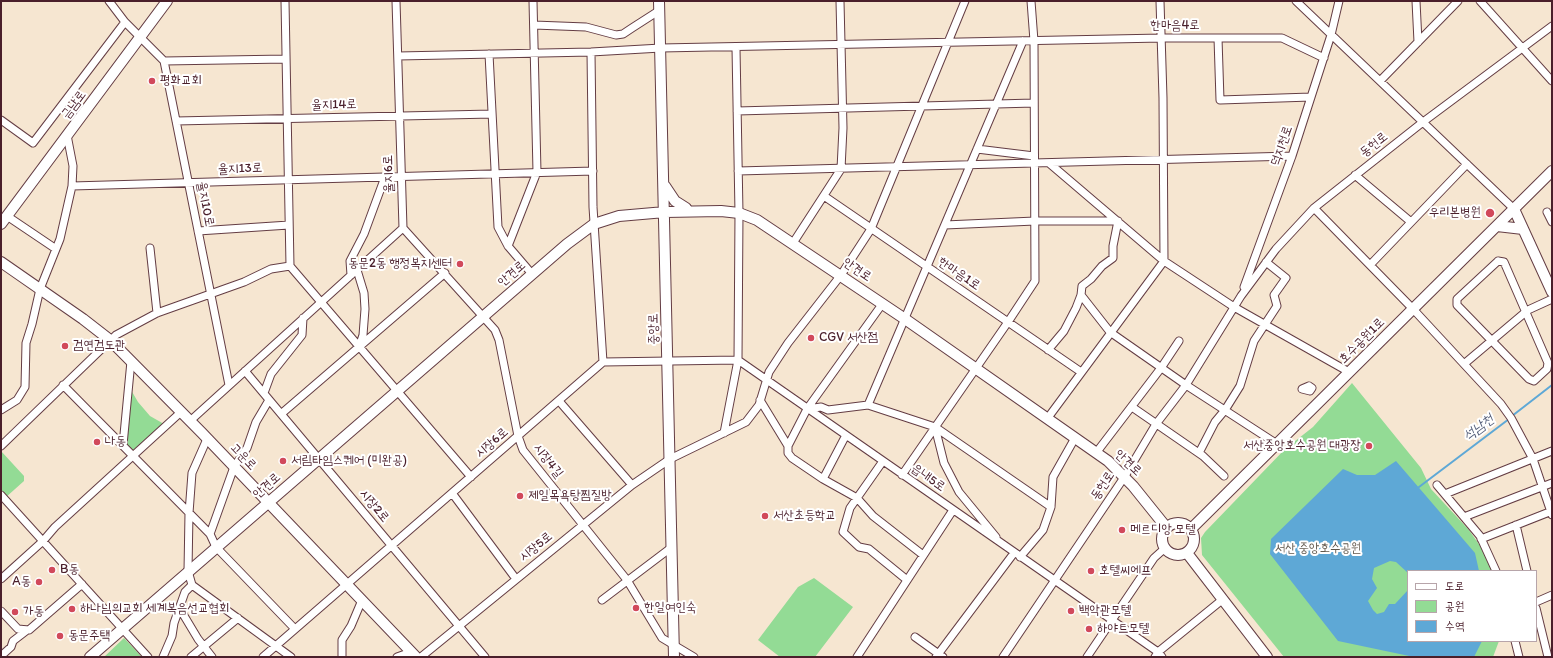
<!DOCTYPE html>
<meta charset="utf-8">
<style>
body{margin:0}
#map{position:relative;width:1553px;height:658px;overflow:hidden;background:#f6e6d1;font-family:Itim,"Poor Story",sans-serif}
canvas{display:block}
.frame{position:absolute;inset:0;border:2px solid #4a1f2b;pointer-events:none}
.legend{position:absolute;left:1407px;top:570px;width:130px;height:72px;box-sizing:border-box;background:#fff;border:1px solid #b7a5aa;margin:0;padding:5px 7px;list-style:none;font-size:12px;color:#4a1f2b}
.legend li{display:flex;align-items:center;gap:8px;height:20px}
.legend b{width:20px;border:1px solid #b7a5aa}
</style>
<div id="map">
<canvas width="1553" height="658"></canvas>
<div class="frame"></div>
<ul class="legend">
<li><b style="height:5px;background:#fff"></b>도로</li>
<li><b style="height:11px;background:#93db95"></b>공원</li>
<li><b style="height:11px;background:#5ea8d6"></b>수역</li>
</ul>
</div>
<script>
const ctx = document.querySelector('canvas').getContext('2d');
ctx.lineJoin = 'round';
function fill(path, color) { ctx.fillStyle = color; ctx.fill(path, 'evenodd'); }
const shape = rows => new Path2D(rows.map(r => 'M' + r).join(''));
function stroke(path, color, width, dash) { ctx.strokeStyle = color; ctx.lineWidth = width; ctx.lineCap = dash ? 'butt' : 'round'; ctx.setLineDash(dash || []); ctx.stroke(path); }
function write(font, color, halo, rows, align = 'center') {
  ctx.font = font + ' Itim,"Poor Story",sans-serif'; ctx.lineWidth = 4; ctx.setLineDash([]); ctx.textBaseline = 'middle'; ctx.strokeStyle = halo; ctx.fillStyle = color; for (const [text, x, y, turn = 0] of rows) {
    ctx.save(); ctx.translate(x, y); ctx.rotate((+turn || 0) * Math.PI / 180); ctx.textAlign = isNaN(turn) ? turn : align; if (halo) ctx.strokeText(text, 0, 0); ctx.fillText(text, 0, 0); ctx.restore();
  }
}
fill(shape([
 [1352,383,1421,468,1431,489,1469,530,1483,550,1491,567,1491,571,1408,571,1408,641,1499,641,1493,657,1284,657,1202,555,1201,538,1205,532,1285,449,1313,427],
 [131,390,138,402,150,416,164,424,134,451,126,445],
 [1,451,24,476,24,481,5,498,1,493],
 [814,578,853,607,815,657,780,657,758,640,798,587],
 [124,638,142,657,103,657,104,657]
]), '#93db95');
fill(shape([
 [1396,461,1475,553,1479,571,1408,571,1408,573,1396,562,1390,561,1374,568,1372,579,1377,588,1368,601,1373,610,1377,614,1384,612,1389,604,1395,604,1408,590,1408,641,1482,641,1474,657,1414,657,1338,641,1270,554,1271,539,1343,469,1357,475,1375,475]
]), '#5ea8d6');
stroke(shape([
 [1512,416,1552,385],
 [1419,487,1509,419]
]), '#5ea8d6', 2);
const street = shape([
 [109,1,125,22,164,61,229,385],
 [285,1,290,266,471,477],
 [396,1,403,228,495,330,499,340,518,436,523,450,627,580,662,638,694,657],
 [1296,1,1514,209],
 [1416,1,1418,42],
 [1480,1,1552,81],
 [534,25,586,27,616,35,623,34,632,28,660,10],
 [1218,38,1220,100,1311,97],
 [591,52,593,207,603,362],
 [489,54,498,227,508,246,532,274],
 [398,56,591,52,661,48,1162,38,1282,38,1324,58],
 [164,61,286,59],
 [1380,81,1458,1],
 [737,111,1034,103],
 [1,120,33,143,125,22],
 [176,121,492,114],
 [977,149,1034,156],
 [1049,163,1164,261,1234,307,1349,372],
 [738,171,1292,156],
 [1355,175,1411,222],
 [72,186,593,171],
 [824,196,1081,372],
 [1314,208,1413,309,1501,404,1511,418,1533,459,1552,515],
 [1547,212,1552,222],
 [7,216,56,249],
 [945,225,1035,221,1118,221],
 [198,231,289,225],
 [793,243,841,169,843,128,840,1],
 [508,246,537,172,533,1],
 [150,248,157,313],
 [1498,261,1504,262,1548,363,1547,369,1534,381,1529,379,1457,305,1457,299,1498,261],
 [1370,265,1467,164],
 [357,270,364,293,365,309,363,335,359,347],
 [351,275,350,261,364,234,385,177],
 [1244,287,1292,156,1331,35,1339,1],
 [1081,295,1110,332,1186,385,1277,444],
 [883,303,807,409,788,446,788,453,792,458,823,479,857,498,873,516,923,555],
 [1048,350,1064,331,1076,308,1081,295,1082,286,1091,279,1102,266,1113,258,1113,246,1118,221],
 [1464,364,1528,310,1552,299],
 [245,371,485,657],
 [63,385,210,534,216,547,295,629],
 [1309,386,1312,388,1310,391,1302,389,1309,386],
 [264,393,271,374,302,335,303,318],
 [760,400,788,446],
 [559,401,632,485],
 [868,405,1023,41],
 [1132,407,1203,456,1224,476],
 [807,409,821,407,828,410,868,405,935,427,1051,507],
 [1,410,17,400,25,387,26,343,32,324,40,289,60,239,72,186,73,166,67,135],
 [281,414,445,273],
 [1047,419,1164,261,1163,98,1160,1],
 [190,421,403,228],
 [935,427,944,463,959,492,996,537],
 [724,433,738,360,739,213,736,48],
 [123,445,131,361],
 [1,446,116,335,157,313,244,282,271,269,290,266],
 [1096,453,1161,368,1179,341],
 [1199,453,1215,422,1225,410,1240,386,1254,341,1277,306,1274,295,1286,278,1266,262],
 [883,461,850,508,843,532,859,547,869,549,907,580],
 [902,475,1008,322,1035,281,1034,41,1031,1],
 [823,479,846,435],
 [1437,485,1480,536,1496,571],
 [452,493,516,579],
 [1445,494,1552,451],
 [1,495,148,657],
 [1464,517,1552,483],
 [1516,525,1527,571],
 [210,534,234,467,247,448,256,422,269,400],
 [1481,539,1552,511],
 [1020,557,1043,530,1051,507,1053,477,1075,438],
 [1,579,43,541,55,527,181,412],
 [192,585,188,571,189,513,192,473,207,439],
 [192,585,291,657],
 [602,600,672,547],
 [1536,602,1552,595],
 [1536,608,1548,657],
 [180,609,198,639,212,657],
 [1,611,18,629,29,630,82,584],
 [915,637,943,657],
 [1515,641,1519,657],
 [1,656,11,647,13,641,26,631],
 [163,657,172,636,174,623,185,592,192,585],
 [191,657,238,618],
 [263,657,603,362,738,360,1158,652,1162,657],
 [342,657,342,640,351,626,362,600],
 [397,657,411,652],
 [421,657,632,485,670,459,746,422,759,405,769,372,788,343,841,275,871,229,965,1],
 [857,657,953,510],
 [936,657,1014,553],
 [1003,657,1125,476,1156,424,1186,385,1241,296,1276,249,1314,208,1423,122,1552,26],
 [1087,657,1154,558,1164,549],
 [1155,657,1158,652,1222,600]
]);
const secondary = shape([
 [659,1,674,657],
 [665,186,675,201,686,208,687,211],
 [1514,209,1552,292],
 [1,224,167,1],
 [1497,226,1523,229],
 [1,262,83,319,110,340,202,433,416,657],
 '1162 539a16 16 0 1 1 32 0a16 16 0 1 1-32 0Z',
 [1191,529,1552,171],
 [1187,553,1267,657],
 [90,657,567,244,594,224,619,216,665,212,721,211,739,213,757,220,905,319,1108,461,1133,486,1166,527]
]);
stroke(street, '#643d44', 9);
stroke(secondary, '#643d44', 12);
stroke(street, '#fff', 7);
stroke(secondary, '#fff', 10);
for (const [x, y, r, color] of [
 [152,81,4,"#d1495b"],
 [1490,213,5,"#d1495b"],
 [460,264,4,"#d1495b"],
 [811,338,4,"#d1495b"],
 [65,346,4,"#d1495b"],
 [97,442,4,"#d1495b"],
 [1369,446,4,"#d1495b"],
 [283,461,4,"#d1495b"],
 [520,496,4,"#d1495b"],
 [765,516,4,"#d1495b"],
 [1122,530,4,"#d1495b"],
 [52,570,4,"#d1495b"],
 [1091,571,4,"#d1495b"],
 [39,582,4,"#d1495b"],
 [636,608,4,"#d1495b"],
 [72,609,4,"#d1495b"],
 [1071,611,4,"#d1495b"],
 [15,612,4,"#d1495b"],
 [1089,629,4,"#d1495b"],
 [60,636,4,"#d1495b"]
]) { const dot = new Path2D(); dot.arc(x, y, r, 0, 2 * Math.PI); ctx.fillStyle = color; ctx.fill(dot); stroke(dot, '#fff', 1.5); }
write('13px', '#4a1f2b', '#fff', [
 ["한마음4로",1175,26],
 ["금남로",74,105,-53],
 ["율지14로",334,105,-1],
 ["동헌로",1374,145,-38],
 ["덕지천로",1282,146,-71],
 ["율지13로",240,169,-2],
 ["율지6로",389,174,-92],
 ["율지10로",205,204,79],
 ["안견로",857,270,34],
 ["안견로",512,274,-41],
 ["한마음1로",959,274,34],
 ["중앙로",654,329,-91],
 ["호수공원1로",1362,341,-45],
 ["시장6로",492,443,-41],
 ["고운로",243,457,46],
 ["시장4길",548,461,52],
 ["안견로",1128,463,43],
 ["읍내5로",928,478,35],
 ["안견로",267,486,-41],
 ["동헌로",1103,486,-56],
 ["시장2로",374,506,50],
 ["시장5로",536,547,-39]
]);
write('13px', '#4a1f2b', '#fff', [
 ["평화교회",160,81],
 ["우리본병원",1481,213,"right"],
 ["동문2동 행정복지센터",452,264,"right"],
 ["CGV 서산점",819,338],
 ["검연검도관",73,346],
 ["나동",105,442],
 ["서산중앙호수공원 대광장",1361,446,"right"],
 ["서림타임스퀘어 (미완공)",291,461],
 ["제일목욕탕찜질방",528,496],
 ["서산초등학교",773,516],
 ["메르디앙 모텔",1130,530],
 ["B동",60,570],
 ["호텔씨에프",1099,571],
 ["A동",31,582,"right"],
 ["한일여인숙",644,608],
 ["하나님의교회 세계복음선교협회",80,609],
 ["백악관모텔",1079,611],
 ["가동",23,612],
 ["하야트모텔",1097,629],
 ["동문주택",68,636]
], 'left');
write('13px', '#60574b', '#fff', [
 ["서산 중앙호수공원",1318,549]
]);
write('italic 14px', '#535d78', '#fff', [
 ["석남천",1479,428,-37]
]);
</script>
